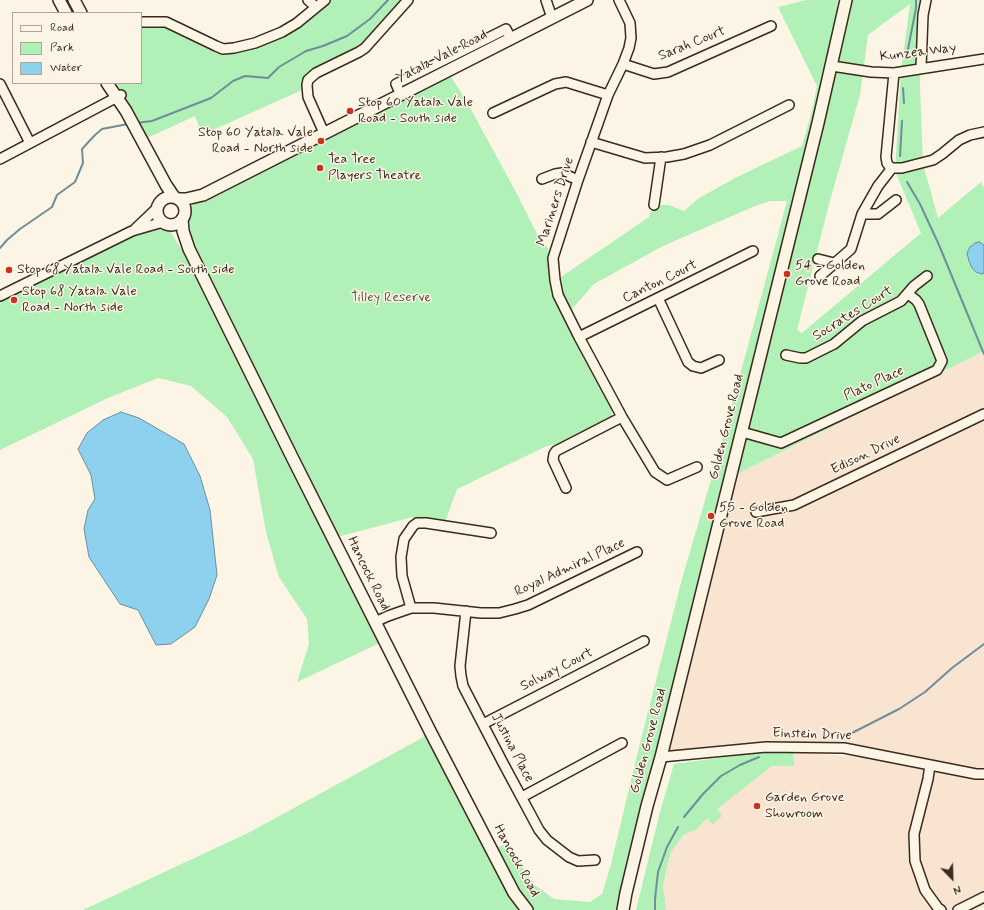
<!DOCTYPE html>
<style>
body{margin:0}
#map{position:relative;width:984px;height:910px;overflow:hidden;background:#fcf5e5;font-family:Mynerve,sans-serif}
canvas{display:block}
.legend{position:absolute;left:12px;top:12px;width:130px;height:72px;box-sizing:border-box;background:#fcf5e5;border:1px solid #afa495;margin:0;padding:5px 7px;list-style:none;font-size:12px;color:#3b2a1e}
.legend li{display:flex;align-items:center;gap:8px;height:20px}
.legend b{width:20px;border:1px solid #afa495}
.north{position:absolute;left:932px;top:858px;width:40px;height:40px;-webkit-text-stroke:3px #fcf5e5;paint-order:stroke;rotate:157deg;font-size:11px;font-weight:700;line-height:16px;text-align:center;color:#3b2a1e}
.north::after{content:'';display:block;margin:auto;width:14px;height:18px;background:#3b2a1e;clip-path:polygon(50% 0,100% 100%,50% 72%,0 100%)}
</style>
<div id="map">
<canvas width="984" height="910"></canvas>
<ul class="legend">
<li><b style="height:5px;background:#fcf5e5"></b>Road</li>
<li><b style="height:11px;background:#b1f0b7"></b>Park</li>
<li><b style="height:11px;background:#8ed1ef"></b>Water</li>
</ul>
<div class="north">N</div>
</div>
<script>
const ctx = document.querySelector('canvas').getContext('2d');
ctx.lineJoin = 'round';
function fill(path, color) { ctx.fillStyle = color; ctx.fill(path, 'evenodd'); }
const shape = rows => new Path2D(rows.map(r => 'M' + r).join(''));
function stroke(path, color, width, dash) { ctx.strokeStyle = color; ctx.lineWidth = width; ctx.lineCap = dash ? 'butt' : 'round'; ctx.setLineDash(dash || []); ctx.stroke(path); }
function write(font, color, halo, rows, align = 'center') {
  ctx.font = font + ' Mynerve,sans-serif'; ctx.lineWidth = 3; ctx.setLineDash([]); ctx.textBaseline = 'middle'; ctx.strokeStyle = halo; ctx.fillStyle = color; for (const [text, x, y, turn = 0] of rows) {
    ctx.save(); ctx.translate(x, y); ctx.rotate((+turn || 0) * Math.PI / 180); ctx.textAlign = isNaN(turn) ? turn : align; if (halo) ctx.strokeText(text, 0, 0); ctx.fillText(text, 0, 0); ctx.restore();
  }
}
fill(shape([
 [984,351,984,906,977,910,636,910,674,764,793,752,860,757,860,751,782,747,661,757,731,477]
]), '#f9e4d2');
fill(shape([
 [326,0,408,0,365,48,316,73,302,90,202,135,195,116,147,138,117,83,141,83,141,23,156,21,216,46,255,43],
 [806,0,838,0,833,53,842,0,923,0,920,85,923,164,938,218,981,182,984,188,984,351,731,477,621,910,83,910,250,832,431,733,492,850,508,843,520,864,536,886,554,899,590,902,602,894,611,864,639,747,682,579,720,449,787,201,770,201,755,206,663,246,594,284,571,310,563,293,561,277,649,217,654,205,669,205,684,211,699,198,737,177,802,146,812,111,817,86,778,7],
 [910,4,901,71,895,171,921,233,802,333,797,330,829,204,860,95,868,35],
 [447,71,466,100,518,196,539,238,548,248,552,295,574,339,613,409,611,417,597,425,562,443,547,446,457,489,444,525,417,523,413,517,333,538,384,641,297,682,309,644,307,619,279,577,266,532,253,459,227,417,191,386,158,378,108,398,0,450,0,296,139,225,165,223,217,306,182,219,194,204,203,195],
 [793,752,794,766,772,766,717,809,722,816,713,824,707,818,697,829,683,835,671,852,667,866,663,886,666,910,636,910,660,812,674,764,756,753]
]), '#b1f0b7');
const water = shape([
 [979,242,984,245,984,273,982,274,976,272,972,268,969,261,967,253,970,247,975,243,979,242],
 [121,412,139,418,184,444,200,476,210,510,217,575,209,599,195,627,171,644,156,645,138,610,120,604,89,557,84,529,88,510,95,499,91,475,78,449,87,433,103,420,121,412]
]);
fill(water, '#8ed1ef');
stroke(water, '#6d8e9b', 1);
stroke(shape([
 [908,49,916,8,916,0],
 [903,88,904,103],
 [136,123,152,121,211,98,233,81,245,76,268,78,279,67,306,51,323,46,347,36,370,19,388,0],
 [900,156,902,121],
 [907,182,920,204,939,245,984,354],
 [0,248,7,240,20,229,52,207,57,195,75,182,83,163,82,149,95,135,102,129,128,124],
 [850,734,899,709,925,692,952,668,984,644],
 [684,817,703,794,721,776,740,765,759,757],
 [655,910,655,899,658,872,667,847,678,827]
]), '#6d8e9b', 2);
const minor = shape([
 [308,0,316,7],
 [546,0,552,18],
 [619,0,630,23,631,38,629,48,623,64,608,95,578,180,553,258,555,280,558,295,579,337,622,417,655,472,667,480,697,467],
 [141,22,166,22,216,46,223,49,234,48,255,43,282,32,297,23,325,0],
 [623,64,654,74,668,72,771,26],
 [832,66,871,72,894,73,984,59],
 [921,68,923,15,926,0],
 [894,73,886,157,887,163,889,166,892,168,902,168,933,160,942,154,959,140,970,135,984,132],
 [0,84,30,143],
 [401,95,396,84,506,29,511,39],
 [493,113,555,84,566,82,608,95],
 [324,133,308,97,307,85,308,80,316,73,359,52,365,48,408,0],
 [591,142,645,158,667,157,684,154,710,145,789,105],
 [0,159,121,95],
 [542,179,555,174,562,173,578,180],
 [654,205,661,157],
 [862,214,878,214,896,200],
 [135,229,157,208],
 [818,259,834,263],
 [820,276,851,249,862,214,878,186,892,168],
 [0,296,132,231,163,222],
 [658,298,688,362,693,366,701,368,719,360],
 [579,337,753,251],
 [786,355,800,358,806,358,834,344,862,321,901,301,914,286,927,276],
 [742,432,781,443,937,370,942,361,938,351,919,304,916,300,908,294],
 [566,488,553,460,554,454,556,451,622,417],
 [756,512,794,505,984,414],
 [411,608,402,576,401,557,404,539,413,526,417,523,426,523,491,533],
 [466,611,460,666,461,676,463,686,503,763,539,830,547,840,569,857,578,861,595,860],
 [375,622,388,616,411,608,434,608,481,613,499,613,515,609,528,605,637,552],
 [483,724,644,641],
 [661,757,766,747,844,748,976,774,984,774],
 [930,765,928,779,914,834,915,861,925,890,938,908,941,910],
 [522,797,622,743],
 [958,910,984,897]
]);
const major = shape([
 [59,0,66,13],
 [74,0,81,13],
 [107,83,126,111,166,185,174,197],
 '157 211a14 14 0 1 1 28 0a14 14 0 1 1-28 0Z',
 [179,199,186,199,203,195,587,0],
 [182,219,183,231,189,249,293,459,431,733,514,893,527,910],
 [623,910,626,893,647,806,661,757,818,123,846,0]
]);
stroke(minor, '#3b2a1e', 12);
stroke(major, '#3b2a1e', 14);
stroke(minor, '#fcf5e5', 9);
stroke(major, '#fcf5e5', 11);
for (const [x, y, r, color] of [
 [350,111,4,"#c8321e"],
 [321,141,4,"#c8321e"],
 [320,168,4,"#c8321e"],
 [9,270,4,"#c8321e"],
 [787,274,4,"#c8321e"],
 [14,300,4,"#c8321e"],
 [711,516,4,"#c8321e"],
 [757,806,4,"#c8321e"]
]) { const dot = new Path2D(); dot.arc(x, y, r, 0, 2 * Math.PI); ctx.fillStyle = color; ctx.fill(dot); stroke(dot, '#fcf5e5', 1.5); }
write('14px', '#3b2a1e', '#fcf5e5', [
 ["Sarah Court",692,44,-22],
 ["Kunzea Way",918,53,-7],
 ["Yatala Vale Road",442,57,-27],
 ["Mariners Drive",556,202,-72],
 ["Canton Court",660,282,-26],
 ["Socrates Court",853,314,-32],
 ["Plato Place",874,384,-25],
 ["Golden Grove Road",727,427,-76],
 ["Edison Drive",866,455,-26],
 ["Royal Admiral Place",570,568,-25],
 ["Hancock Road",368,574,64],
 ["Solway Court",557,670,-27],
 ["Einstein Drive",812,735,2],
 ["Golden Grove Road",649,741,-75],
 ["Justina Place",512,748,62],
 ["Hancock Road",516,861,61]
]);
write('14px', '#3b2a1e', '#fcf5e5', [
 ["Stop 60 Yatala Vale",358,103],
 ["Road - South side",358,119],
 ["Stop 60 Yatala Vale",313,133,"right"],
 ["Road - North side",313,149,"right"],
 ["Tea Tree",328,160],
 ["Players Theatre",328,176],
 ["54 - Golden",795,266],
 ["Grove Road",795,282],
 ["Stop 68 Yatala Vale Road - South side",17,270],
 ["Stop 68 Yatala Vale",22,292],
 ["Road - North side",22,308],
 ["55 - Golden",719,508],
 ["Grove Road",719,524],
 ["Garden Grove",765,798],
 ["Showroom",765,814]
], 'left');
write('14px', '#53523d', '#fcf5e5', [
 ["Tilley Reserve",391,298]
]);
</script>
